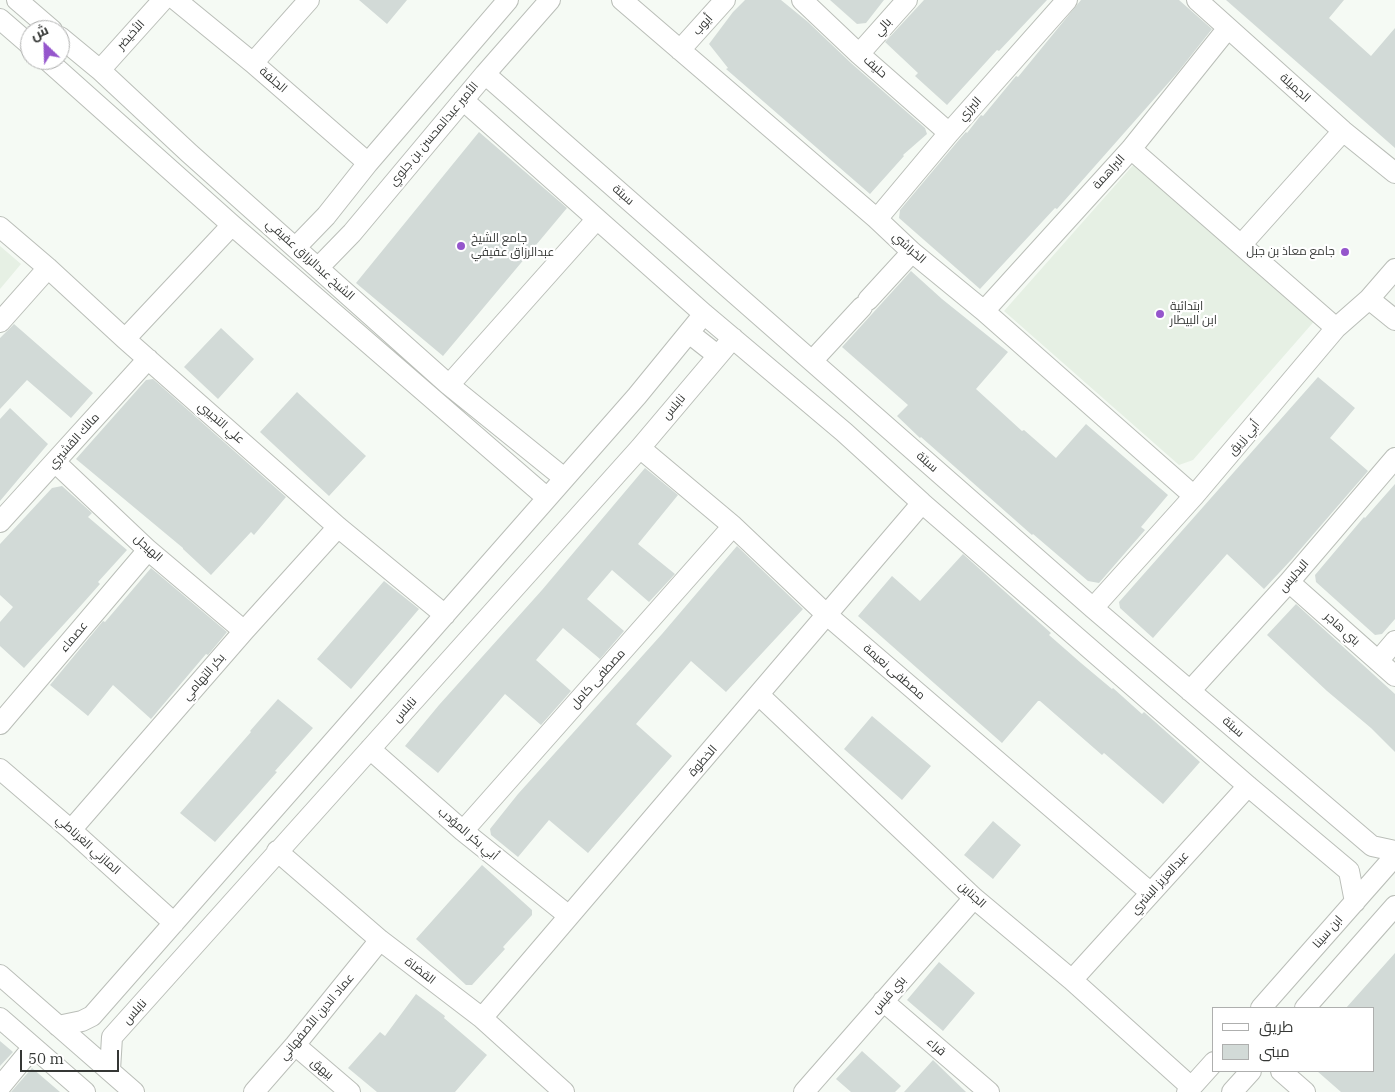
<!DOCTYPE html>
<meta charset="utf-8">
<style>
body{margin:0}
#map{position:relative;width:1395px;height:1092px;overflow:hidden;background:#f5faf4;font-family:"IBM Plex Serif",Cairo,serif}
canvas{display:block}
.legend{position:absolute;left:1212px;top:1007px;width:162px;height:65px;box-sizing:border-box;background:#fff;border:1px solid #aeafae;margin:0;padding:6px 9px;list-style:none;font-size:15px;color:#353735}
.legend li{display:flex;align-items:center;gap:10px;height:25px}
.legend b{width:25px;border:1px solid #aeafae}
.north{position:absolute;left:20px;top:20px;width:50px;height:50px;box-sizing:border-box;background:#fff;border:1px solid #aeafae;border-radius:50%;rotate:336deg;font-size:14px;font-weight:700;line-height:20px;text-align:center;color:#353735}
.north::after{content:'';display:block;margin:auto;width:18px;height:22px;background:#9556cc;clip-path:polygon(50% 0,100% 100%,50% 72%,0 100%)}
.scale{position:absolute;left:20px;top:1050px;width:99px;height:22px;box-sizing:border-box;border:2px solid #353735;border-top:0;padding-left:6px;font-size:15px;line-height:18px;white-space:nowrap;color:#353735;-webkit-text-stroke:4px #fff;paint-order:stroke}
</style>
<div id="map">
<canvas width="1395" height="1092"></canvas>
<ul class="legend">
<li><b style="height:6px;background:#fff"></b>طريق</li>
<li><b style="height:14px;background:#d2dad7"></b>مبنى</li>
</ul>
<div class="north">ش</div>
<div class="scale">50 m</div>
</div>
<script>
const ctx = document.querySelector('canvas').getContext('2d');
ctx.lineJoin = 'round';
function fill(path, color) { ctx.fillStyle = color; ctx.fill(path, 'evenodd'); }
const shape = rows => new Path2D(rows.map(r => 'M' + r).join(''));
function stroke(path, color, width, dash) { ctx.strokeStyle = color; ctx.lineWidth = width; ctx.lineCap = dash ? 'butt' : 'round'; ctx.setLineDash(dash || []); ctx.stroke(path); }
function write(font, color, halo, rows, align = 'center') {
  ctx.font = font + ' "IBM Plex Serif",Cairo,serif'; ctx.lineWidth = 4.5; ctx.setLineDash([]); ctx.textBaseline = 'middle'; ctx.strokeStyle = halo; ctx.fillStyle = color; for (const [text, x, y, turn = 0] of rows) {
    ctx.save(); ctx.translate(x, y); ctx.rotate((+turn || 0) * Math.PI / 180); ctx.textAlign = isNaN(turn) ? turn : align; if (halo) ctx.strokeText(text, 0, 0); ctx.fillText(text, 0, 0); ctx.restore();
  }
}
fill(shape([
 [1135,163,1317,318,1193,460,1179,465,1004,311],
 [0,246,21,264,0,289]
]), '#e6f0e4');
fill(shape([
 [359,0,407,0,387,24],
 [745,0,781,0,808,22,851,63,925,128,927,134,903,155,904,156,870,194,726,69,728,68,709,44,733,12],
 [830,0,884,0,866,23,857,24],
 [924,0,1047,0,999,51,997,50,947,105,915,76,918,73,885,42],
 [1081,0,1179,0,1212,29,1178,72,1057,209,1055,208,980,289,899,218,900,210,958,141,966,132,967,133,981,115,983,116,1016,76,1018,77],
 [1226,0,1344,0,1329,18,1371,56,1395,28,1395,148],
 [479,132,567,208,443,356,356,283],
 [911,271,942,299,1008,352,976,389,1022,431,1024,430,1056,458,1086,424,1168,495,1141,527,1145,530,1099,583,1088,581,1033,534,1032,535,921,437,920,438,897,416,908,405,842,347],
 [14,324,93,393,71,418,27,380,0,409,0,338],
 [221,328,254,359,218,399,184,367],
 [1318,377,1355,408,1330,438,1368,471,1292,559,1264,589,1227,554,1153,638,1120,608,1119,602],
 [153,379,286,497,254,535,251,532,211,575,183,549,183,548,76,459,146,380],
 [297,392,366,456,329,496,260,432],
 [10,408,48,444,0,501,0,419],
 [645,468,678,495,638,544,675,574,649,602,612,570,587,599,624,631,600,659,563,628,536,660,571,691,541,725,505,694,438,773,405,746,439,705,542,590],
 [1395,484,1395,619,1382,634,1375,635,1316,582,1315,575,1364,517,1365,518],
 [62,486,92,513,88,517,127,550,98,582,100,584,76,611,24,668,0,646,0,622,13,607,0,595,0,544,52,488],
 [737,546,803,609,726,692,691,661,636,724,672,756,588,853,549,820,518,857,491,835,490,829,518,794,662,634],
 [963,554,1051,633,1049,635,1081,663,1112,689,1113,688,1142,714,1144,712,1200,762,1163,804,1104,753,1102,755,1040,701,1038,701,1002,743,858,616,892,576,920,601],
 [151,568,227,632,208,655,206,654,151,719,113,685,88,716,50,685,103,621,105,622],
 [384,581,419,609,351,689,317,659],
 [1296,604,1395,694,1395,752,1371,728,1327,691,1267,635],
 [278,699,313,728,275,771,277,772,215,842,180,813,251,732,250,731],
 [872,716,931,766,902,800,844,749],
 [993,821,1021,845,993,879,964,855],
 [482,865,532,910,532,915,503,947,505,949,472,985,466,985,416,939],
 [1395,953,1395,1092,1341,1092,1317,1071,1374,1071,1374,1008,1346,1008],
 [939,962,975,993,943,1031,907,1000],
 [416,994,445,1016,444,1018,487,1055,455,1092,377,1092,348,1068,380,1032,385,1036],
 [0,1041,13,1052,0,1066],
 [862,1051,901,1086,895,1092,851,1092,836,1079],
 [933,1060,966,1092,904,1092],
 [32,1068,60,1092,11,1092]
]), '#d2dad7');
const minor = shape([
 [17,0,52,30],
 [176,0,253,63,368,163],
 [622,0,877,219,912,252,984,311,1194,496],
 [802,0,859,54,949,133],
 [1197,0,1343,131,1395,173],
 [0,19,30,45],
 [60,37,100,70,189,153,449,385,564,478],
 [680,50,725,0],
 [859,54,907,0],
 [47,60,232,225,546,497],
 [253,63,309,0],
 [100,70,163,0],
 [485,74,1093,608,1372,846,1395,851],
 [463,100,704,314,844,432,922,503,1248,786,1349,871,1355,902],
 [1131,149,1336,328],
 [877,219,949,133,1067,0],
 [0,227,48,268,125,339,338,527,445,615],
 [1241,245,1343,131],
 [296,247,326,216,368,163,508,0],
 [318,268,352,233,485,74,550,0],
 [1369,299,1395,320],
 [868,300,912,252],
 [984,311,1131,149,1228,28],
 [0,322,48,268],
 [689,333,717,355],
 [125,339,232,225],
 [813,360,862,307],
 [449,385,596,220],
 [640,448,733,526,827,615,1151,893],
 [55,462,148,550,244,631],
 [0,522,148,359],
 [1289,582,1395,676],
 [1093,608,1194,496,1336,328,1369,299,1395,269],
 [1378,661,1395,641],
 [1190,691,1289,582,1395,458],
 [759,695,974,898,1072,980,1191,1087],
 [0,724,148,550],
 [370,749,463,831,569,916],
 [0,769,71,830,174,923],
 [71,830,244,631,338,527],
 [463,831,733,526],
 [277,851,380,940,482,1018,564,1092],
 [0,975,134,1092],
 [1072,980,1248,786],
 [883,1001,989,1092],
 [1261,1008,1395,856],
 [1305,1008,1395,906],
 [0,1018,85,1092],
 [482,1018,922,503],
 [58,1026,82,1021,92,1016,637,396,704,314],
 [295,1045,350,1092],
 [110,1070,112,1037,640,448,733,338],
 [1281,1071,1305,1092],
 [0,1087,33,1047],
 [254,1092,295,1045,380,940],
 [804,1092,974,898],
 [1187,1092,1214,1062],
 [1232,1092,1251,1071]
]);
stroke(minor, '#babeb8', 22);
stroke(minor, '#fff', 20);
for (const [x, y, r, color] of [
 [461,246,5,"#9556cc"],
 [1345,252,5,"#9556cc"],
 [1160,314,5,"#9556cc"]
]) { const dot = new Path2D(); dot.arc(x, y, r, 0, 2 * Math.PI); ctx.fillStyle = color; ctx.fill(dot); stroke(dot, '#fff', 2); }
write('12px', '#353735', '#fff', [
 ["أيوب",703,25,-48],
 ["بالي",883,27,-48],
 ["الأخيضر",131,35,-48],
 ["حليف",875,67,41],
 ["الجلفة",273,80,41],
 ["الجميلة",1295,88,42],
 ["البرزي",970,109,-48],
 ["الأمير عبدالمحسن بن جلوي",434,134,-50],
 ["البراهمة",1109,172,-48],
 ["سبتة",623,195,41],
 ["الخراشي",909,248,42],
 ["الشيخ عبدالرزاق عفيفي",310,260,42],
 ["نابلس",674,407,-50],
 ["علي التجيبي",221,423,41],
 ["أبي زريق",1244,438,-50],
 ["مالك القشيري",74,441,-48],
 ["سبتة",927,462,41],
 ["الهيجل",148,548,42],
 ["البدليس",1294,576,-49],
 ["بني هاجر",1342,629,42],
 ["عصماء",74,637,-50],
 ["مصطفى نعيمة",894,672,41],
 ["بكر التهامي",204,677,-49],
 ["مصطفى كامل",598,679,-48],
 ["نابلس",405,710,-48],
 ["سبتة",1233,727,41],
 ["الخطوة",703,761,-49],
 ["أبي بكر المؤدب",468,834,40],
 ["المازني الغرناطي",88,845,42],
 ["عبدالعزيز البشري",1160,883,-48],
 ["الجناين",972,895,42],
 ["ابن سينا",1328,932,-49],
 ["القضاة",420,971,38],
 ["بني قيس",889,995,-49],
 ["نابلس",135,1012,-48],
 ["عماد الدين الأصفهاني",317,1017,-50],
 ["قراء",936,1047,41],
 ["بيهق",322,1069,40]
]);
write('12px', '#353735', '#fff', [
 ["جامع الشيخ",471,239],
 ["عبدالرزاق عفيفي",471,253],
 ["جامع معاذ بن جبل",1335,252,"right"],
 ["ابتدائية",1170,307],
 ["ابن البيطار",1170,321]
], 'left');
</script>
